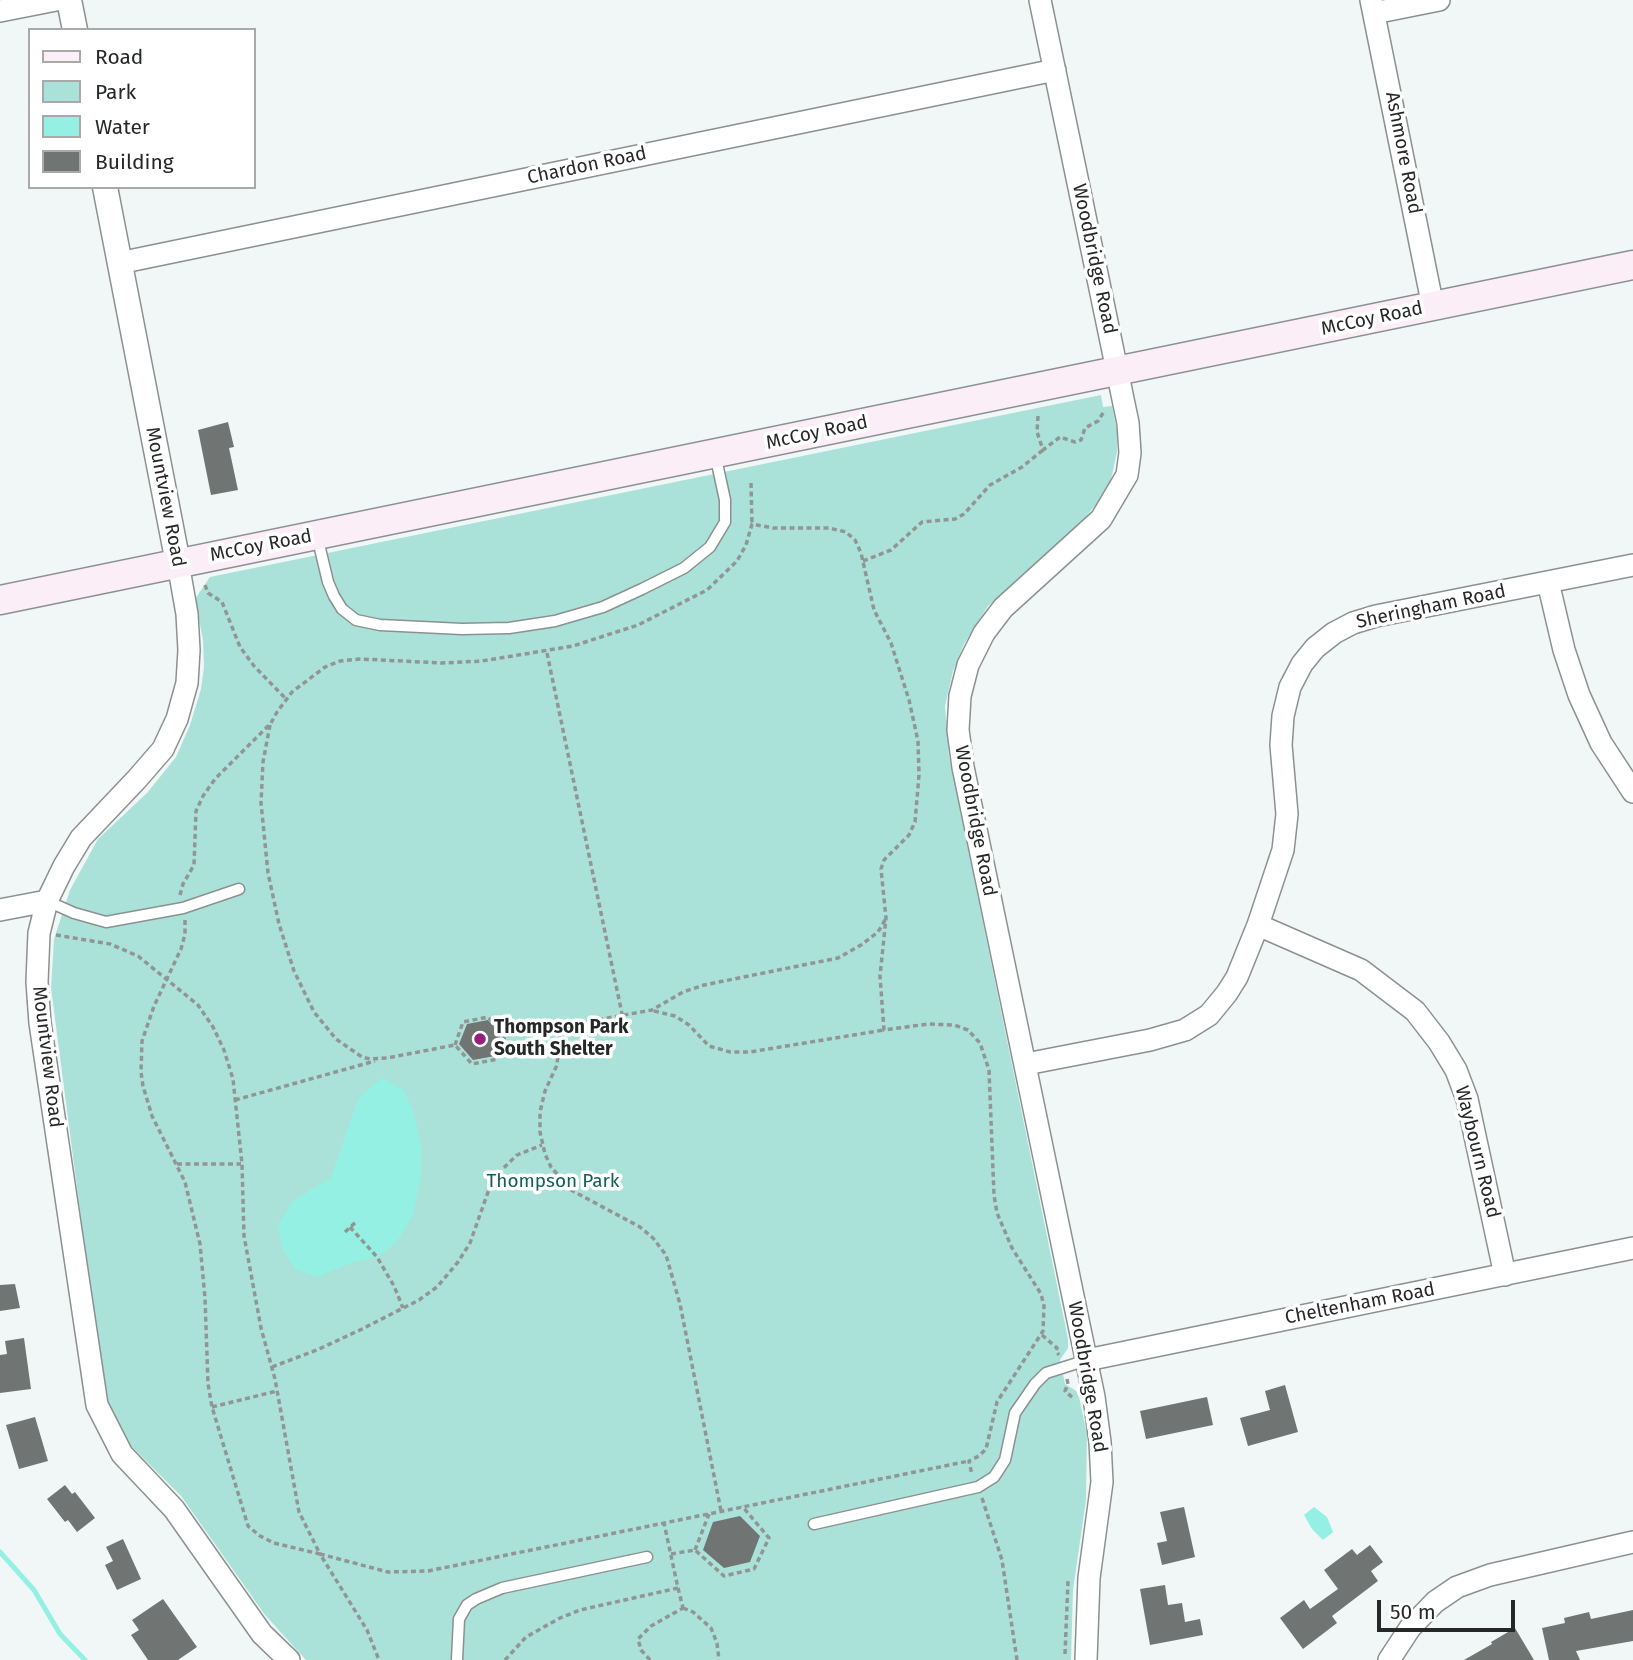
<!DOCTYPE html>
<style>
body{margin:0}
#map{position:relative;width:1633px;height:1660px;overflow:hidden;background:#f1f7f6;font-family:"Fira Sans",sans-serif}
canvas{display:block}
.legend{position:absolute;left:28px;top:28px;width:228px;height:161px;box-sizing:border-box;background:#fff;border:2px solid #a8a9a9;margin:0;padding:9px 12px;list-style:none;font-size:21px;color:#262827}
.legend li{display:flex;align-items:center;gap:14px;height:35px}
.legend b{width:35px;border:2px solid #a8a9a9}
.scale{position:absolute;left:1377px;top:1600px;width:138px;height:32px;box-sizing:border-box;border:4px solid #262827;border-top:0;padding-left:9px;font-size:21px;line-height:24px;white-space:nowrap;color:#262827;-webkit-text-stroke:5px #fff;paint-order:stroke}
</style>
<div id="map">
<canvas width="1633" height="1660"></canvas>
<ul class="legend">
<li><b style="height:9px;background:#fceef7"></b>Road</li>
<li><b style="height:19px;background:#aae2d9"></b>Park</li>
<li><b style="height:19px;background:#94f0e2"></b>Water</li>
<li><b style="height:19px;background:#707574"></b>Building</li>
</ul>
<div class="scale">50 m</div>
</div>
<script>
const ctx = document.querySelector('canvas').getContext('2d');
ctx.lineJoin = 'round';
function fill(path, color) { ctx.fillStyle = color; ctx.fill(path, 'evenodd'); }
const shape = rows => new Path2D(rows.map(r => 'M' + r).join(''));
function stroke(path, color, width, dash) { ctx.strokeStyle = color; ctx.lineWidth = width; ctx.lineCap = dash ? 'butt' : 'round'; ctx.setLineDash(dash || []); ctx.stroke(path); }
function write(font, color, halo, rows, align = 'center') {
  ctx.font = font + ' "Fira Sans",sans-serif'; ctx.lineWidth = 7; ctx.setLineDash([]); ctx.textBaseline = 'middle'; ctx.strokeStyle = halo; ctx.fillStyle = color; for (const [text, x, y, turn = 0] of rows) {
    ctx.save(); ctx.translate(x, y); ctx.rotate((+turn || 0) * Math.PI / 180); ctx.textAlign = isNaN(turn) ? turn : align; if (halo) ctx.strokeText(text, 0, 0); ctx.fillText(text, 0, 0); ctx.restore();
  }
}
fill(shape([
 [1101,395,1103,407,1112,406,1117,431,1117,452,1109,489,1084,519,988,606,964,644,953,671,945,706,949,756,1068,1339,1068,1348,1060,1360,1065,1384,1078,1392,1087,1434,1086,1500,1073,1590,1071,1660,306,1660,265,1615,181,1496,130,1445,114,1418,103,1387,51,988,54,939,70,890,98,839,147,793,176,757,190,725,201,689,204,667,203,640,195,599,210,577]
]), '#aae2d9');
fill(shape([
 [382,1078,404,1090,414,1114,421,1144,421,1178,412,1217,396,1243,377,1257,351,1263,317,1277,295,1269,283,1250,278,1224,292,1202,331,1177,359,1097],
 [1314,1507,1327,1517,1333,1532,1323,1540,1312,1529,1304,1515]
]), '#94f0e2');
stroke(shape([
 [0,1552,34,1590,60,1634,85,1660]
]), '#94f0e2', 5);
fill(shape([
 [228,422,234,447,229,448,238,490,211,495,198,430],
 [488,1020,501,1035,495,1056,473,1060,459,1044,467,1024],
 [15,1284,20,1308,0,1311,0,1285],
 [24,1338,31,1389,0,1393,0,1355,7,1354,5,1341],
 [1285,1385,1298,1432,1248,1446,1240,1418,1270,1410,1265,1391],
 [1207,1397,1213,1425,1146,1439,1140,1411],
 [35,1417,48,1461,19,1469,6,1425],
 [65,1485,72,1494,75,1492,95,1518,77,1532,68,1520,65,1522,47,1499],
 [1184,1507,1195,1557,1162,1565,1157,1543,1167,1541,1160,1512],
 [740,1516,760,1536,750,1562,724,1568,703,1550,713,1522],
 [123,1539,141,1579,117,1590,105,1565,113,1561,106,1547],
 [1370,1545,1383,1562,1371,1571,1378,1581,1332,1616,1337,1623,1303,1649,1280,1618,1304,1600,1310,1609,1338,1589,1324,1570,1352,1549,1357,1555],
 [1165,1585,1168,1605,1182,1603,1185,1622,1200,1619,1203,1635,1150,1645,1140,1589],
 [163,1599,197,1647,178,1660,148,1660,131,1635,139,1630,132,1620],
 [1633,1610,1633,1641,1576,1651,1580,1660,1549,1660,1542,1628,1565,1623,1564,1618,1589,1612,1591,1619],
 [1515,1628,1534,1660,1464,1660,1492,1644,1491,1642]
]), '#707574');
const service = shape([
 [317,536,328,582,334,596,342,609,356,620,380,625,462,629,509,628,555,621,603,607,642,589,684,568,710,547,725,522,725,500,715,454],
 [47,901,74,913,106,922,183,908,239,889],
 [814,1524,978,1487,994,1477,1005,1460,1015,1413,1035,1384,1046,1373,1087,1360],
 [457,1660,459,1619,467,1605,476,1599,502,1588,647,1557]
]);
const minor = shape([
 [1040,0,1128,423,1130,453,1127,475,1101,519,1003,608,984,633,968,665,960,696,958,730,963,767,1094,1397,1100,1442,1102,1482,1089,1578,1086,1660],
 [1371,0,1433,307],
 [0,11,56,0],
 [1374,13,1439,0],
 [119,263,1055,70],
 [178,563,187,614,189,650,187,683,177,719,163,749,137,779,81,838,64,866,47,901,39,933,37,982,40,1023,97,1405,122,1454,174,1509,262,1634,289,1660],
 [1548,582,1564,650,1579,695,1601,743,1633,792],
 [0,910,47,901],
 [1258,925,1361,970,1415,1011,1439,1042,1456,1070,1467,1099,1505,1275],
 [1026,1064,1150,1040,1185,1030,1209,1015,1227,993,1237,977,1258,925,1283,850,1287,814,1281,745,1283,716,1290,687,1302,664,1315,648,1334,633,1353,623,1376,616,1633,565],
 [1087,1360,1633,1248],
 [1389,1660,1410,1628,1435,1602,1457,1587,1490,1575,1633,1542]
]);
const tertiary = shape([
 [69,0,75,30],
 [105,187,178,563]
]);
const secondary = shape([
 [0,600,1633,265]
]);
stroke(service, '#8b9190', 13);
stroke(minor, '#8b9190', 24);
stroke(tertiary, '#8b9190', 27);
stroke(secondary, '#8b9190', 31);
stroke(shape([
 [1038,416,1037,432,1043,450,1060,437,1075,442,1081,440,1085,428,1098,421,1105,410],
 [751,483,752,524],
 [863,561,891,550,922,522,955,519,964,514,990,485,1022,467,1043,450],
 [205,585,208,593,222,602,240,647,254,666,286,699],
 [547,653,622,1014],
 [270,725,263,762,261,803,268,873,279,924,294,971,314,1012,336,1039,362,1057,370,1059,387,1058,455,1045,472,1064,498,1059,505,1036,536,1031,560,1032,585,1022,652,1010,683,992,704,985,838,958,861,945,878,932,885,920],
 [180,895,183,884,194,865,196,811,203,796,215,779,271,723,277,712,292,692,325,667,340,661,360,659,442,663,482,661,573,646,638,625,707,590,737,561,746,545,752,524,773,528,829,528,846,532,855,540,861,553,874,610,891,643,909,700,918,741,919,775,915,822,909,835,884,860,881,869,886,918,880,976,884,1030,928,1024,954,1025,968,1030,980,1043,989,1070,994,1195,997,1213,1012,1248,1041,1294,1044,1306,1043,1331,997,1402,986,1449,979,1456,969,1461,972,1475],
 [185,920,185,934,181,949,154,1006,142,1041,141,1072,143,1086,152,1116,185,1182,200,1244,205,1298,208,1384,212,1407,248,1526,260,1536,274,1543,320,1554,367,1630,379,1660],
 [56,935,110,944,138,956,198,1005,213,1027,224,1050,233,1079,242,1164,244,1236,261,1328,275,1379,299,1512,320,1554,388,1572,428,1571,969,1461],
 [654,1011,675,1016,689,1025,709,1046,730,1052,750,1052,884,1030],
 [560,1032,557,1065,545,1091,540,1112,540,1132,545,1154,551,1167,571,1190,640,1227,653,1238,666,1255,680,1304,721,1511],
 [455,1045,463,1022,488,1017,505,1036],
 [235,1100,375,1061],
 [177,1164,241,1164],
 [350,1227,377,1257,394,1286,403,1308],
 [345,1232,356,1222],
 [1042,1335,1057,1348,1056,1351,1059,1355],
 [272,1367,317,1350,362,1329,419,1300,437,1287,458,1262,470,1243,493,1178,517,1155,542,1145],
 [1067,1379,1068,1384,1065,1391,1073,1398],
 [212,1407,277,1391],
 [982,1498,1002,1560,1017,1660],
 [695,1550,709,1514],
 [671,1554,695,1550,724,1576,754,1569,769,1538,742,1506],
 [678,1588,683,1608],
 [683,1608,693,1612,711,1628,717,1643,719,1660],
 [1065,1654,1068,1581],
 [505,1660,526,1637,560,1618,580,1610,678,1588,664,1523],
 [650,1660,641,1650,638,1639,651,1626,683,1608]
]), '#919695', 3.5, [5, 3.5]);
stroke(service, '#fff', 10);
stroke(minor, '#fff', 21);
stroke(tertiary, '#fff', 24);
stroke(secondary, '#fceef7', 28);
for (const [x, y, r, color] of [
 [480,1039,7,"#941f7c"]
]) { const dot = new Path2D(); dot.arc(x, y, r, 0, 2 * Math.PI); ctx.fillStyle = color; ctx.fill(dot); stroke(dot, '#fff', 2.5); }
write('19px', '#262827', '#fff', [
 ["Ashmore Road",1403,153,79],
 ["Chardon Road",587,166,-12],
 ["Woodbridge Road",1094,259,78],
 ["McCoy Road",1372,319,-12],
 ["McCoy Road",817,433,-12],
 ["Mountview Road",165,497,79],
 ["McCoy Road",261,546,-11],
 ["Sheringham Road",1431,607,-12],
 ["Woodbridge Road",975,821,79],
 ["Mountview Road",47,1057,83],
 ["Waybourn Road",1477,1152,76],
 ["Cheltenham Road",1360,1304,-11],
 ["Woodbridge Road",1087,1377,80]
]);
write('bold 19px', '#262827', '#fff', [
 ["Thompson Park",494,1028],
 ["South Shelter",494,1050]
], 'left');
write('19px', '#115f56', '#fff', [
 ["Thompson Park",553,1182]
]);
</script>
